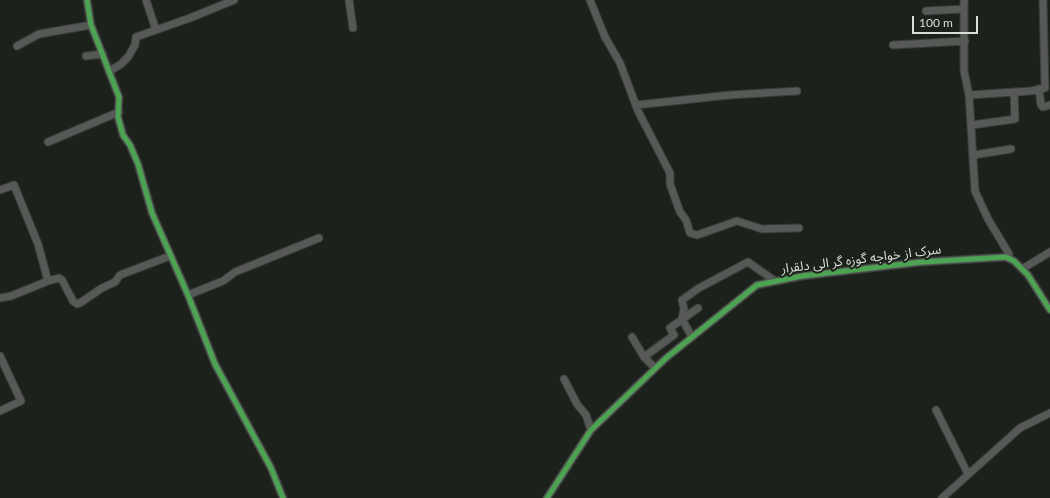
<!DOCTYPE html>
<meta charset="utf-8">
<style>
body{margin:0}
#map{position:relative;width:1050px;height:498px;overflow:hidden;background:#1d211c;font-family:Lato,sans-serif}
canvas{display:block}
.scale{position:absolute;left:912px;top:16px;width:66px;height:18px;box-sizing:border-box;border:2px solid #d9dfd8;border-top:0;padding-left:5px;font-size:12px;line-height:14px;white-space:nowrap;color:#d9dfd8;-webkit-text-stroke:3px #1c231a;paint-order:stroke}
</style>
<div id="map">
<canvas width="1050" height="498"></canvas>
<div class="scale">100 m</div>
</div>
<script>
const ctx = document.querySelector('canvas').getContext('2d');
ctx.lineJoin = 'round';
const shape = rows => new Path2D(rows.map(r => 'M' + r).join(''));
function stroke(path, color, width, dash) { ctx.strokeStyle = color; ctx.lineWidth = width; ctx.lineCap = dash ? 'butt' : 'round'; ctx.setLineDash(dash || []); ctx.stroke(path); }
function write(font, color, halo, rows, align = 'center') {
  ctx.font = font + ' Lato,"Noto Sans Arabic",sans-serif'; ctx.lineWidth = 4; ctx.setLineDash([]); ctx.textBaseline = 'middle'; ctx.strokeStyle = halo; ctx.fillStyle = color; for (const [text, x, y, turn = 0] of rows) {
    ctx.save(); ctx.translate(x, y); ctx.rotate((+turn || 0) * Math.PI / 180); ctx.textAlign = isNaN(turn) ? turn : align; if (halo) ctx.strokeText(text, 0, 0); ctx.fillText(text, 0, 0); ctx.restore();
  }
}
const minor = shape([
 [87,0,91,25,119,97,118,117,123,135,130,145,138,164,152,213,188,295,215,364,271,468,283,498],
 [146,0,156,30],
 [349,0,353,28],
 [590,0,605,37,620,63,638,111,670,173,670,184,680,212,686,220,690,233,697,235,737,221,762,229,799,228],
 [964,0,964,71,969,95],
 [926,11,964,9],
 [893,45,965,41],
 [17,46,39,34,91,25],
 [86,56,103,54],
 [110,71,121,64,128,57,135,45,136,37,190,18,234,0],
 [1039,89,1041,105,1043,107,1050,105],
 [636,105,730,95,797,91],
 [972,125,1015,119,1014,92],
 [48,142,119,112],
 [974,155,1011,149],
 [0,190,14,185,38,244,48,281,11,296,0,298],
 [1009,258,1009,254,988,219,975,191,969,95,1031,91,1045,88,1043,0],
 [1022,269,1050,252],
 [48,281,59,278,62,280,73,301,77,304,80,303,102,288,115,282,120,275,170,256],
 [188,295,223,281,235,272,319,238],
 [632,337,644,357,655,368],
 [692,337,682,319,684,309,682,300,699,288,748,262,775,281],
 [0,356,21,401,0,411],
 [644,357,674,335,670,328,698,308],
 [564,379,577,404,586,415,591,430],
 [936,410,968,474],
 [547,498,591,430,666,358,757,285,802,276,922,262,1006,257,1014,261,1028,275,1050,310],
 [942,498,1020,428,1050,413]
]);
stroke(minor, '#393d39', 9);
stroke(minor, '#565956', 7);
stroke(shape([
 [87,0,91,25,119,97,118,117,123,135,130,145,138,164,152,213,188,295,215,364,271,468,283,498],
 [547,498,591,430,666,358,757,285,802,276,922,262,1006,257,1014,261,1028,275,1050,310]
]), '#4ca352', 5);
write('13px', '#d9dfd8', '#1c231a', [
 ["سرک از خواجه گوزه گر الی دلقرار",861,259,-7]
]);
</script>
